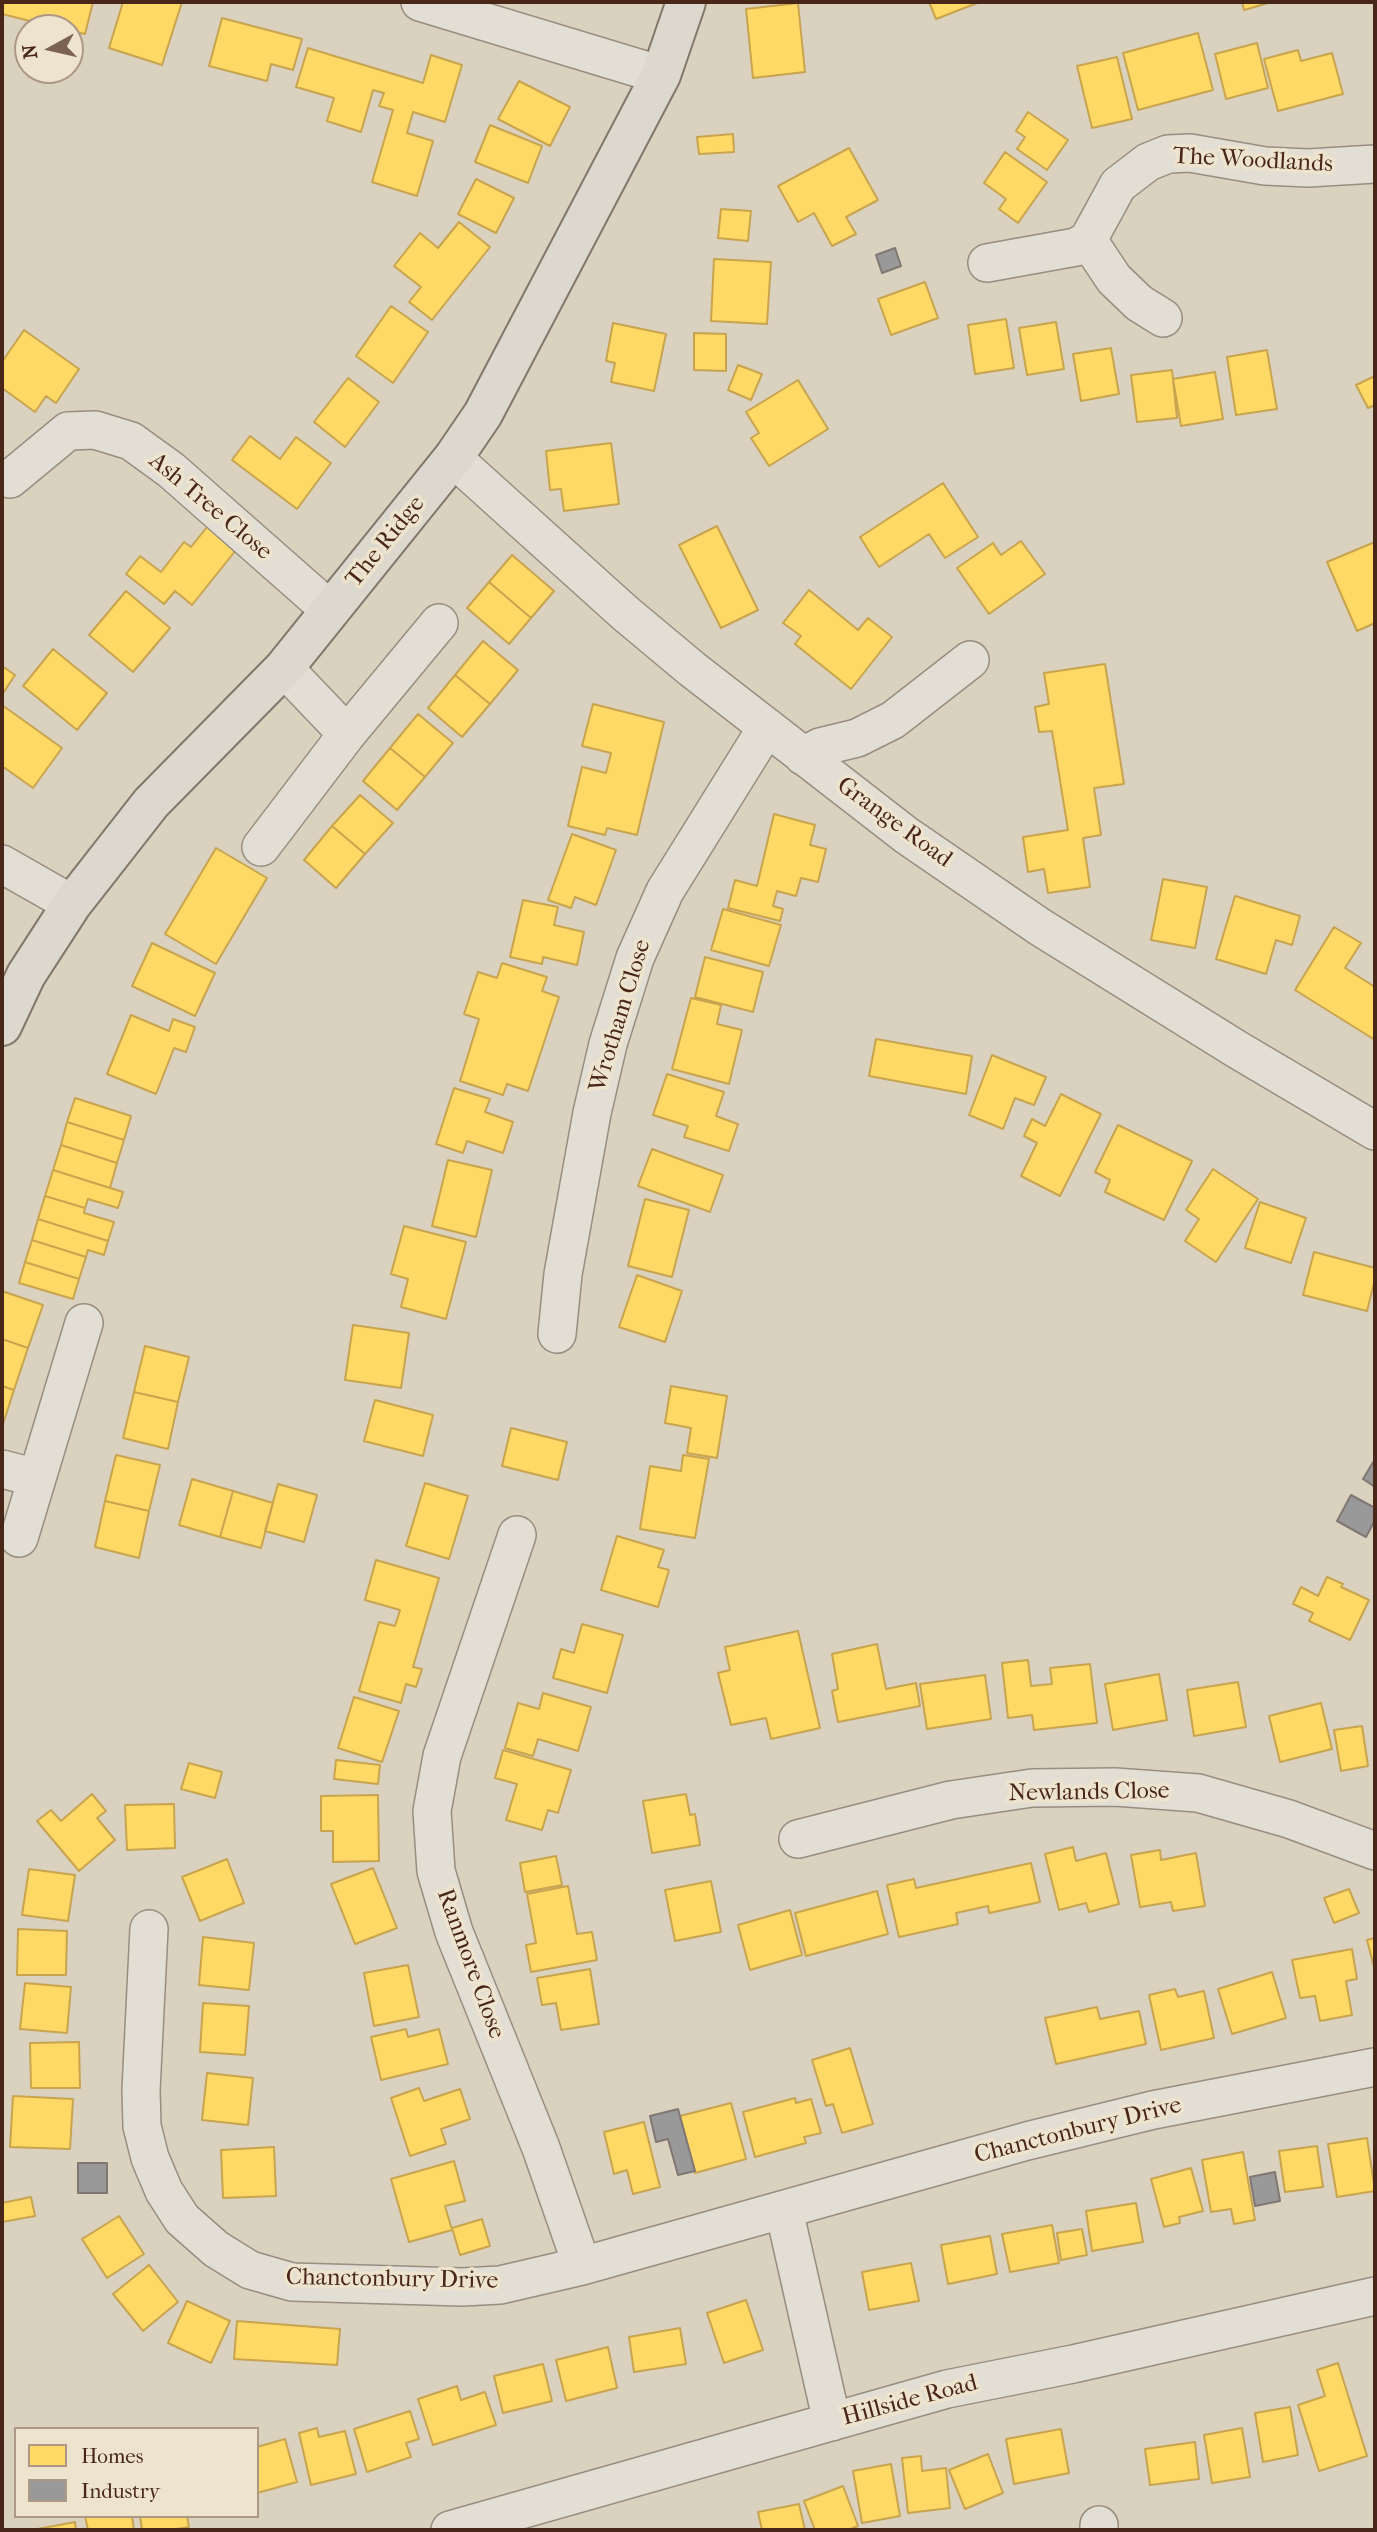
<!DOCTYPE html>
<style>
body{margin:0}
#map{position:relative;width:1377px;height:2532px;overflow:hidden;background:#dad1bf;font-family:"IM FELL French Canon",serif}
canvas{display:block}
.frame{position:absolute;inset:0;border:4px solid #492718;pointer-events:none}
.legend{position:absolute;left:14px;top:2427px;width:245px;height:91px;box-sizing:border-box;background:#eee4ce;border:2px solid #ac9885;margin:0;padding:9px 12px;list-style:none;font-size:21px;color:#492718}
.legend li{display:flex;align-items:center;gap:14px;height:35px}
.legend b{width:35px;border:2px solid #ac9885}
.north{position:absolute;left:14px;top:14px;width:70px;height:70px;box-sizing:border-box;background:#eee4ce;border:2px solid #ac9885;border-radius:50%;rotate:262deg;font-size:19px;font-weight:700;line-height:28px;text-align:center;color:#492718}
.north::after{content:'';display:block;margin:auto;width:24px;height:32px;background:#7c6252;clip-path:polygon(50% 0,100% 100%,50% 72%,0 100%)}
</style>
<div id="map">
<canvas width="1377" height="2532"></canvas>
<div class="frame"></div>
<ul class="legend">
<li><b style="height:19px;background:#ffd966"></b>Homes</li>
<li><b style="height:19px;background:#999"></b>Industry</li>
</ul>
<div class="north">N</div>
</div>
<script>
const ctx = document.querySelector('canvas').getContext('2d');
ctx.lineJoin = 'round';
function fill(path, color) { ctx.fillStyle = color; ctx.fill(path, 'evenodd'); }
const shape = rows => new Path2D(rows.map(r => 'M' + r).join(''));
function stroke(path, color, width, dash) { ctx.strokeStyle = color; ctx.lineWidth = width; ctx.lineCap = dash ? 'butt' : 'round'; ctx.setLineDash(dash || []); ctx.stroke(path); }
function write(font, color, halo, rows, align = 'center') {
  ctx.font = font + ' "IM FELL French Canon",serif'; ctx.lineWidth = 7; ctx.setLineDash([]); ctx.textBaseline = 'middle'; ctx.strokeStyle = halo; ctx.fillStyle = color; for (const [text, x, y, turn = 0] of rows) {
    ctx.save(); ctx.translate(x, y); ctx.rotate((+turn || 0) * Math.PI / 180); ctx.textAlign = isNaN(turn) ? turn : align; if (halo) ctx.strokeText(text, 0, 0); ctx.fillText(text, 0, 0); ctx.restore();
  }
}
const homes = shape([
 [2,2,93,2,85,34,70,31,70,28,58,28,2,14,2,2],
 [123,2,182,2,162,65,109,48,123,2],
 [929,2,980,2,936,19,929,2],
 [1242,2,1272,2,1244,10,1242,2],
 [798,3,805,72,753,78,746,9,798,3],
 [222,18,302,39,293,70,271,64,267,81,209,66,222,18],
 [1198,33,1213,90,1138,110,1123,53,1198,33],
 [1257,43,1268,88,1226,99,1215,54,1257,43],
 [308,48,423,83,431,55,462,65,445,122,413,112,407,133,433,141,417,196,372,182,393,110,379,106,384,93,373,90,361,132,327,121,334,98,296,87,308,48],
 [1298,50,1301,61,1332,53,1343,94,1278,111,1264,59,1298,50],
 [1117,57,1132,119,1092,128,1077,66,1117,57],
 [519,81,570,107,550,146,498,119,519,81],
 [1028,112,1068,140,1047,170,1017,149,1025,137,1016,131,1028,112],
 [490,125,542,146,528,183,475,162,490,125],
 [733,134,734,152,699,154,697,137,733,134],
 [849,148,878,200,846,217,856,234,832,246,814,213,798,222,778,186,849,148],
 [1005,152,1047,182,1018,223,999,209,1006,199,984,183,1005,152],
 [476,179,514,198,496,233,458,214,476,179],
 [721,209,751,211,748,241,718,238,721,209],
 [459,222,490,247,432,320,409,302,421,287,394,266,420,233,438,248,459,222],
 [714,259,771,262,767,324,711,321,714,259],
 [925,282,938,318,891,335,878,299,925,282],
 [391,306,428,332,393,383,356,356,391,306],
 [1006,319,1014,368,975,374,968,325,1006,319],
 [1056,322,1064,369,1027,375,1019,328,1056,322],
 [613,323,666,334,654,391,611,382,615,363,606,361,613,323],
 [24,330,79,369,56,403,46,396,35,412,2,388,2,362,24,330],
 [694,333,726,334,726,371,694,370,694,333],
 [1111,348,1119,394,1081,401,1073,354,1111,348],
 [1267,350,1277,409,1236,415,1227,357,1267,350],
 [738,365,762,374,751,400,728,390,738,365],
 [1172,370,1177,418,1137,422,1131,375,1172,370],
 [1215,372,1223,419,1181,426,1173,379,1215,372],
 [1375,376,1375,405,1368,408,1356,385,1375,376],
 [348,378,379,402,345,447,314,422,348,378],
 [798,380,828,429,769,466,751,438,759,433,746,412,798,380],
 [250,436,280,459,296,437,331,463,297,509,232,460,250,436],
 [611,443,619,504,564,511,561,489,550,490,546,451,611,443],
 [943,483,978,537,945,558,929,534,879,567,860,537,943,483],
 [215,517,244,540,192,605,175,591,164,604,126,574,140,556,161,572,184,542,191,547,215,517],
 [717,526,758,610,721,628,679,545,717,526],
 [1021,541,1045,574,989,614,957,568,993,543,1001,555,1021,541],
 [1375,542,1375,623,1357,631,1327,562,1375,542],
 [512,555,554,591,531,618,489,582,512,555],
 [489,582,531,618,509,644,467,608,489,582],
 [809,590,858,630,868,618,892,637,851,689,795,644,801,636,783,623,809,590],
 [126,591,170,628,133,672,89,635,126,591],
 [483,641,518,670,490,704,455,675,483,641],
 [53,649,107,693,77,730,23,686,53,649],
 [1105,664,1124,784,1094,788,1101,835,1083,838,1090,887,1048,893,1044,869,1028,872,1023,837,1068,830,1052,731,1039,732,1035,707,1049,704,1044,673,1105,664],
 [2,666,15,675,2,695,2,666],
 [455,675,490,704,462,737,428,708,455,675],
 [593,704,664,722,637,835,607,828,605,835,568,826,582,767,606,773,611,753,582,746,593,704],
 [2,705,62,748,33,788,2,766,2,705],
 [418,714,453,743,425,777,390,748,418,714],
 [390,748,425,777,397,810,363,781,390,748],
 [360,795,393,823,365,854,332,826,360,795],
 [774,814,815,825,810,845,826,849,818,882,801,878,796,896,777,891,773,906,783,909,780,921,728,908,735,880,757,886,774,814],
 [332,826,365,854,336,888,304,860,332,826],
 [572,834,616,850,596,905,575,897,571,908,548,900,572,834],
 [216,848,267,878,216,964,165,934,216,848],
 [1163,879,1207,887,1195,948,1151,940,1163,879],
 [1235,896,1300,916,1292,945,1276,940,1266,974,1216,959,1235,896],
 [523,900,558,907,554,925,584,932,577,965,543,957,542,964,510,957,523,900],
 [723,909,781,925,769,966,711,950,723,909],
 [1334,927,1361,943,1345,968,1375,987,1375,1040,1295,990,1334,927],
 [152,943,215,973,195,1016,132,986,152,943],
 [705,957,763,972,753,1012,695,997,705,957],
 [502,963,547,977,542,991,559,997,528,1091,507,1084,503,1095,460,1081,479,1019,464,1014,478,972,497,978,502,963],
 [691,998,721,1005,717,1024,742,1030,729,1084,672,1069,691,998],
 [131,1015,169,1031,173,1019,195,1027,186,1052,174,1048,156,1094,107,1074,131,1015],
 [876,1039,972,1056,966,1094,869,1076,876,1039],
 [992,1055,1046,1077,1034,1105,1015,1098,1003,1129,969,1115,992,1055],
 [667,1074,724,1092,716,1116,738,1124,729,1151,684,1137,688,1126,653,1115,667,1074],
 [454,1088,490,1099,485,1112,513,1122,503,1153,467,1141,463,1153,436,1144,454,1088],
 [1061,1094,1101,1114,1060,1196,1021,1176,1037,1143,1024,1136,1032,1119,1045,1126,1061,1094],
 [75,1098,131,1116,124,1140,67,1122,75,1098],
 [67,1122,124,1140,117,1163,61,1145,67,1122],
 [1118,1125,1192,1161,1164,1220,1105,1192,1110,1180,1095,1172,1118,1125],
 [61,1145,117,1163,110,1188,53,1170,61,1145],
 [652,1149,723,1175,710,1212,638,1186,652,1149],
 [448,1160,492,1170,476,1237,432,1226,448,1160],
 [1213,1169,1258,1199,1216,1262,1185,1241,1199,1219,1186,1210,1213,1169],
 [53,1170,123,1192,118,1208,88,1199,85,1208,45,1196,53,1170],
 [45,1196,85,1208,84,1213,114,1222,108,1241,38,1219,45,1196],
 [645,1199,689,1210,672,1277,628,1266,645,1199],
 [1260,1202,1306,1218,1291,1263,1245,1248,1260,1202],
 [38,1219,108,1241,104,1255,88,1250,86,1257,32,1240,38,1219],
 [404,1226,466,1242,446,1319,401,1307,408,1279,391,1274,404,1226],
 [32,1240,86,1257,79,1279,25,1262,32,1240],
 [1314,1252,1375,1268,1375,1279,1367,1311,1303,1295,1314,1252],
 [25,1262,79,1279,73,1299,19,1283,25,1262],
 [637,1275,682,1291,665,1342,619,1327,637,1275],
 [2,1291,43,1305,28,1348,2,1339,2,1291],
 [353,1325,409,1333,401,1388,345,1380,353,1325],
 [2,1339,28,1348,14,1390,2,1386,2,1339],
 [145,1346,189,1357,178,1402,134,1392,145,1346],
 [2,1386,14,1390,2,1427,2,1386],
 [671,1386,727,1396,717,1458,687,1453,691,1428,665,1423,671,1386],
 [134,1392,178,1402,168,1449,123,1438,134,1392],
 [375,1400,433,1415,423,1456,364,1441,375,1400],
 [511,1428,567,1442,558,1480,502,1466,511,1428],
 [116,1455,160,1465,149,1511,105,1501,116,1455],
 [683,1455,709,1459,695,1538,640,1529,650,1466,681,1471,683,1455],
 [192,1479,233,1491,220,1537,179,1525,192,1479],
 [425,1483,468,1496,449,1559,406,1546,425,1483],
 [278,1484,317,1495,304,1542,265,1531,278,1484],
 [233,1491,273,1503,261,1548,220,1537,233,1491],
 [105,1501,149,1511,139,1558,95,1547,105,1501],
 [617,1536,664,1550,658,1567,669,1570,658,1607,601,1590,617,1536],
 [376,1560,439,1578,413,1667,422,1669,416,1687,406,1684,401,1703,359,1691,379,1622,395,1626,400,1610,365,1600,376,1560],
 [1327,1577,1343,1584,1341,1587,1369,1600,1350,1640,1309,1621,1313,1613,1293,1604,1301,1587,1318,1596,1327,1577],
 [582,1624,623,1635,607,1693,553,1678,561,1649,574,1653,582,1624],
 [798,1631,820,1728,771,1739,766,1718,731,1725,718,1673,730,1670,725,1647,798,1631],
 [877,1644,886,1689,916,1683,920,1706,838,1722,832,1691,838,1689,832,1654,877,1644],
 [1028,1660,1031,1686,1052,1684,1050,1668,1090,1664,1097,1723,1034,1730,1032,1715,1008,1718,1002,1663,1028,1660],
 [1159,1674,1167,1720,1113,1730,1105,1684,1159,1674],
 [985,1675,991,1719,927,1729,920,1684,985,1675],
 [1238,1682,1246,1727,1194,1736,1187,1690,1238,1682],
 [543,1693,591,1707,578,1751,538,1739,533,1756,505,1748,518,1703,539,1709,543,1693],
 [354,1697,399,1711,382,1762,338,1748,354,1697],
 [1321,1703,1332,1749,1280,1762,1269,1716,1321,1703],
 [1362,1726,1368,1766,1341,1771,1334,1730,1362,1726],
 [503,1750,571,1770,558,1813,548,1810,542,1830,506,1820,517,1784,495,1778,503,1750],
 [336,1760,380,1765,378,1784,334,1779,336,1760],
 [189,1763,222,1772,215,1798,181,1789,189,1763],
 [92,1794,106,1811,97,1818,115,1840,79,1871,37,1821,51,1810,61,1821,92,1794],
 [686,1794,690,1815,695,1814,700,1845,652,1853,643,1801,686,1794],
 [378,1795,379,1861,333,1862,333,1831,321,1831,321,1796,378,1795],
 [174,1804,175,1848,127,1850,125,1805,174,1804],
 [1073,1847,1076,1861,1106,1853,1119,1904,1089,1912,1086,1903,1059,1910,1045,1854,1073,1847],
 [1160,1850,1161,1860,1196,1853,1205,1906,1173,1911,1171,1902,1140,1907,1131,1855,1160,1850],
 [556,1856,562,1885,525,1892,520,1863,556,1856],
 [227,1859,244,1903,200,1921,182,1877,227,1859],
 [1031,1863,1040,1902,989,1913,988,1906,956,1913,958,1924,899,1937,887,1885,914,1879,916,1888,1031,1863],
 [373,1868,397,1928,355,1944,331,1884,373,1868],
 [29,1869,75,1875,68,1921,22,1915,29,1869],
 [711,1881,721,1932,675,1941,665,1890,711,1881],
 [568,1886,577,1934,592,1932,597,1960,531,1972,526,1945,536,1943,527,1894,568,1886],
 [1349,1889,1359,1913,1334,1923,1324,1898,1349,1889],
 [877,1891,888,1934,806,1956,795,1913,877,1891],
 [790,1910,802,1955,750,1970,738,1925,790,1910],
 [18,1929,67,1931,66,1975,17,1975,18,1929],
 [203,1937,254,1943,249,1990,199,1985,203,1937],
 [1375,1938,1375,1971,1367,1940,1375,1938],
 [1352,1949,1357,1979,1346,1981,1352,2015,1320,2021,1315,1996,1300,1998,1292,1960,1352,1949],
 [408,1965,419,2017,374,2026,364,1973,408,1965],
 [590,1969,599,2024,561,2030,556,2003,542,2005,537,1978,590,1969],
 [1272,1972,1286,2018,1232,2034,1218,1989,1272,1972],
 [25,1983,71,1987,67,2033,20,2029,25,1983],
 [1175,1989,1178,1997,1204,1991,1214,2038,1161,2050,1149,1995,1175,1989],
 [203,2003,249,2006,245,2055,200,2052,203,2003],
 [1097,2007,1100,2019,1139,2011,1146,2044,1056,2064,1045,2018,1097,2007],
 [406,2029,408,2037,439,2029,448,2064,381,2080,371,2037,406,2029],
 [79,2042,80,2088,31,2088,30,2043,79,2042],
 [850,2048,873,2124,842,2133,833,2104,826,2106,812,2060,850,2048],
 [207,2073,253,2078,248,2125,202,2120,207,2073],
 [419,2088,424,2101,460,2089,470,2119,441,2129,446,2144,410,2156,391,2098,419,2088],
 [13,2096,73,2099,70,2149,10,2147,13,2096],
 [795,2098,796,2103,811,2099,821,2133,804,2137,806,2143,755,2157,743,2112,795,2098],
 [731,2103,746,2159,695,2173,680,2116,731,2103],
 [644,2122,660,2187,633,2194,627,2170,614,2174,604,2132,644,2122],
 [1367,2138,1375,2191,1337,2197,1328,2144,1367,2138],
 [1317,2146,1323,2187,1285,2192,1279,2151,1317,2146],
 [274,2147,276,2196,223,2198,221,2150,274,2147],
 [1243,2152,1255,2220,1234,2224,1231,2209,1211,2212,1202,2160,1243,2152],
 [454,2161,465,2201,445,2206,452,2230,409,2242,391,2179,454,2161],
 [1191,2168,1203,2211,1179,2217,1180,2223,1164,2227,1151,2179,1191,2168],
 [31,2197,35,2216,2,2222,2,2203,31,2197],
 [1136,2203,1143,2242,1092,2251,1086,2211,1136,2203],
 [119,2216,144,2254,107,2278,82,2239,119,2216],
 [482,2219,490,2246,460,2255,452,2228,482,2219],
 [1052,2225,1059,2263,1010,2272,1002,2234,1052,2225],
 [1082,2229,1087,2255,1061,2260,1057,2233,1082,2229],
 [990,2236,997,2274,948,2284,941,2245,990,2236],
 [911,2263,919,2301,869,2310,862,2272,911,2263],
 [149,2265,178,2302,143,2331,113,2294,149,2265],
 [746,2300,763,2350,724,2363,707,2313,746,2300],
 [187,2301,230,2321,211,2363,168,2343,187,2301],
 [237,2321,340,2329,337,2365,234,2359,237,2321],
 [680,2328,686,2364,634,2372,629,2337,680,2328],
 [608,2347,617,2388,566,2401,556,2360,608,2347],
 [1338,2363,1367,2456,1319,2471,1298,2405,1325,2396,1317,2370,1338,2363],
 [543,2364,552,2401,503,2413,494,2376,543,2364],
 [457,2386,461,2400,485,2392,496,2425,433,2445,418,2399,457,2386],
 [1290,2407,1298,2455,1263,2462,1255,2413,1290,2407],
 [410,2411,419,2439,406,2443,411,2457,367,2472,354,2429,410,2411],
 [317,2428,319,2437,345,2431,356,2474,311,2485,299,2433,317,2428],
 [1242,2428,1250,2477,1212,2483,1204,2435,1242,2428],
 [1061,2429,1069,2473,1014,2484,1006,2439,1061,2429],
 [285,2439,297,2482,257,2493,257,2447,285,2439],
 [1195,2442,1199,2479,1150,2485,1145,2449,1195,2442],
 [988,2454,1003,2493,965,2509,949,2470,988,2454],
 [921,2456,922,2471,946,2468,950,2508,908,2513,902,2458,921,2456],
 [891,2464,900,2516,862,2523,853,2471,891,2464],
 [843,2486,858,2526,848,2530,815,2530,804,2501,843,2486],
 [799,2504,805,2530,762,2530,758,2512,799,2504],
 [85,2516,132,2516,134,2530,88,2530,85,2516],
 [140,2516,187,2516,189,2527,170,2530,142,2530,140,2516],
 [75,2522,76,2530,32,2530,75,2522]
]);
fill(homes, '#ffd966');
stroke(homes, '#c8a44f', 2);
const industry = shape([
 [895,248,901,266,882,273,876,255,895,248],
 [1375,1459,1375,1487,1363,1479,1375,1459],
 [1351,1495,1375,1508,1375,1520,1366,1537,1337,1521,1351,1495],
 [678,2109,695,2171,678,2175,668,2139,656,2142,650,2116,678,2109],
 [78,2163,107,2163,107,2193,78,2193,78,2163],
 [1275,2172,1280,2201,1255,2206,1250,2177,1275,2172]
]);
fill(industry, '#999');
stroke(industry, '#817772', 2);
const minor = shape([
 [420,2,661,75],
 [1088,240,1114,279,1139,303,1163,318],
 [987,263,1076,247,1088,240,1118,185,1148,162,1168,154,1190,153,1265,166,1308,168,1375,164],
 [453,458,625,613,692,669,906,835,1040,927,1238,1050,1375,1131],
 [10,479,68,431,95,430,131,441,171,470,330,610],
 [284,668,347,734],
 [803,756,820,747,857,738,893,720,970,660],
 [261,847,347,734,439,623],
 [2,864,72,904],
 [557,1334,563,1274,592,1113,608,1044,635,958,665,891,767,727],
 [2,1469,37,1478],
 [517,1535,442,1756,432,1811,436,1871,454,1932,541,2148,582,2266],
 [19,1538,84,1323],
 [798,1839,951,1800,1032,1788,1115,1787,1198,1793,1289,1819,1375,1851],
 [149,1929,141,2090,142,2126,150,2158,164,2191,182,2219,216,2249,250,2270,292,2282,462,2287,500,2285,582,2266,1027,2141,1153,2110,1375,2067],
 [784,2210,832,2422],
 [450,2530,947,2389,1073,2364,1375,2296],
 [1099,2530,1099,2525]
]);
const major = shape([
 [2,1026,26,975,72,904,151,803,284,668,453,458,483,414,661,75,686,2]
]);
stroke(minor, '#978d81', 40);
stroke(major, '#81776c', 42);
stroke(minor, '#e2ded4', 37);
stroke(major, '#ddd8cd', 38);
write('24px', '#492718', '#eee4ce', [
 ["The Woodlands",1253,161,3],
 ["Ash Tree Close",210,507,40],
 ["The Ridge",386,542,-51],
 ["Grange Road",894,823,36],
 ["Wrotham Close",621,1016,-73],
 ["Newlands Close",1089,1793,-1],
 ["Ranmore Close",470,1964,70],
 ["Chanctonbury Drive",1078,2131,-14],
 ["Chanctonbury Drive",392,2280,1],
 ["Hillside Road",910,2401,-15]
]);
</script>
